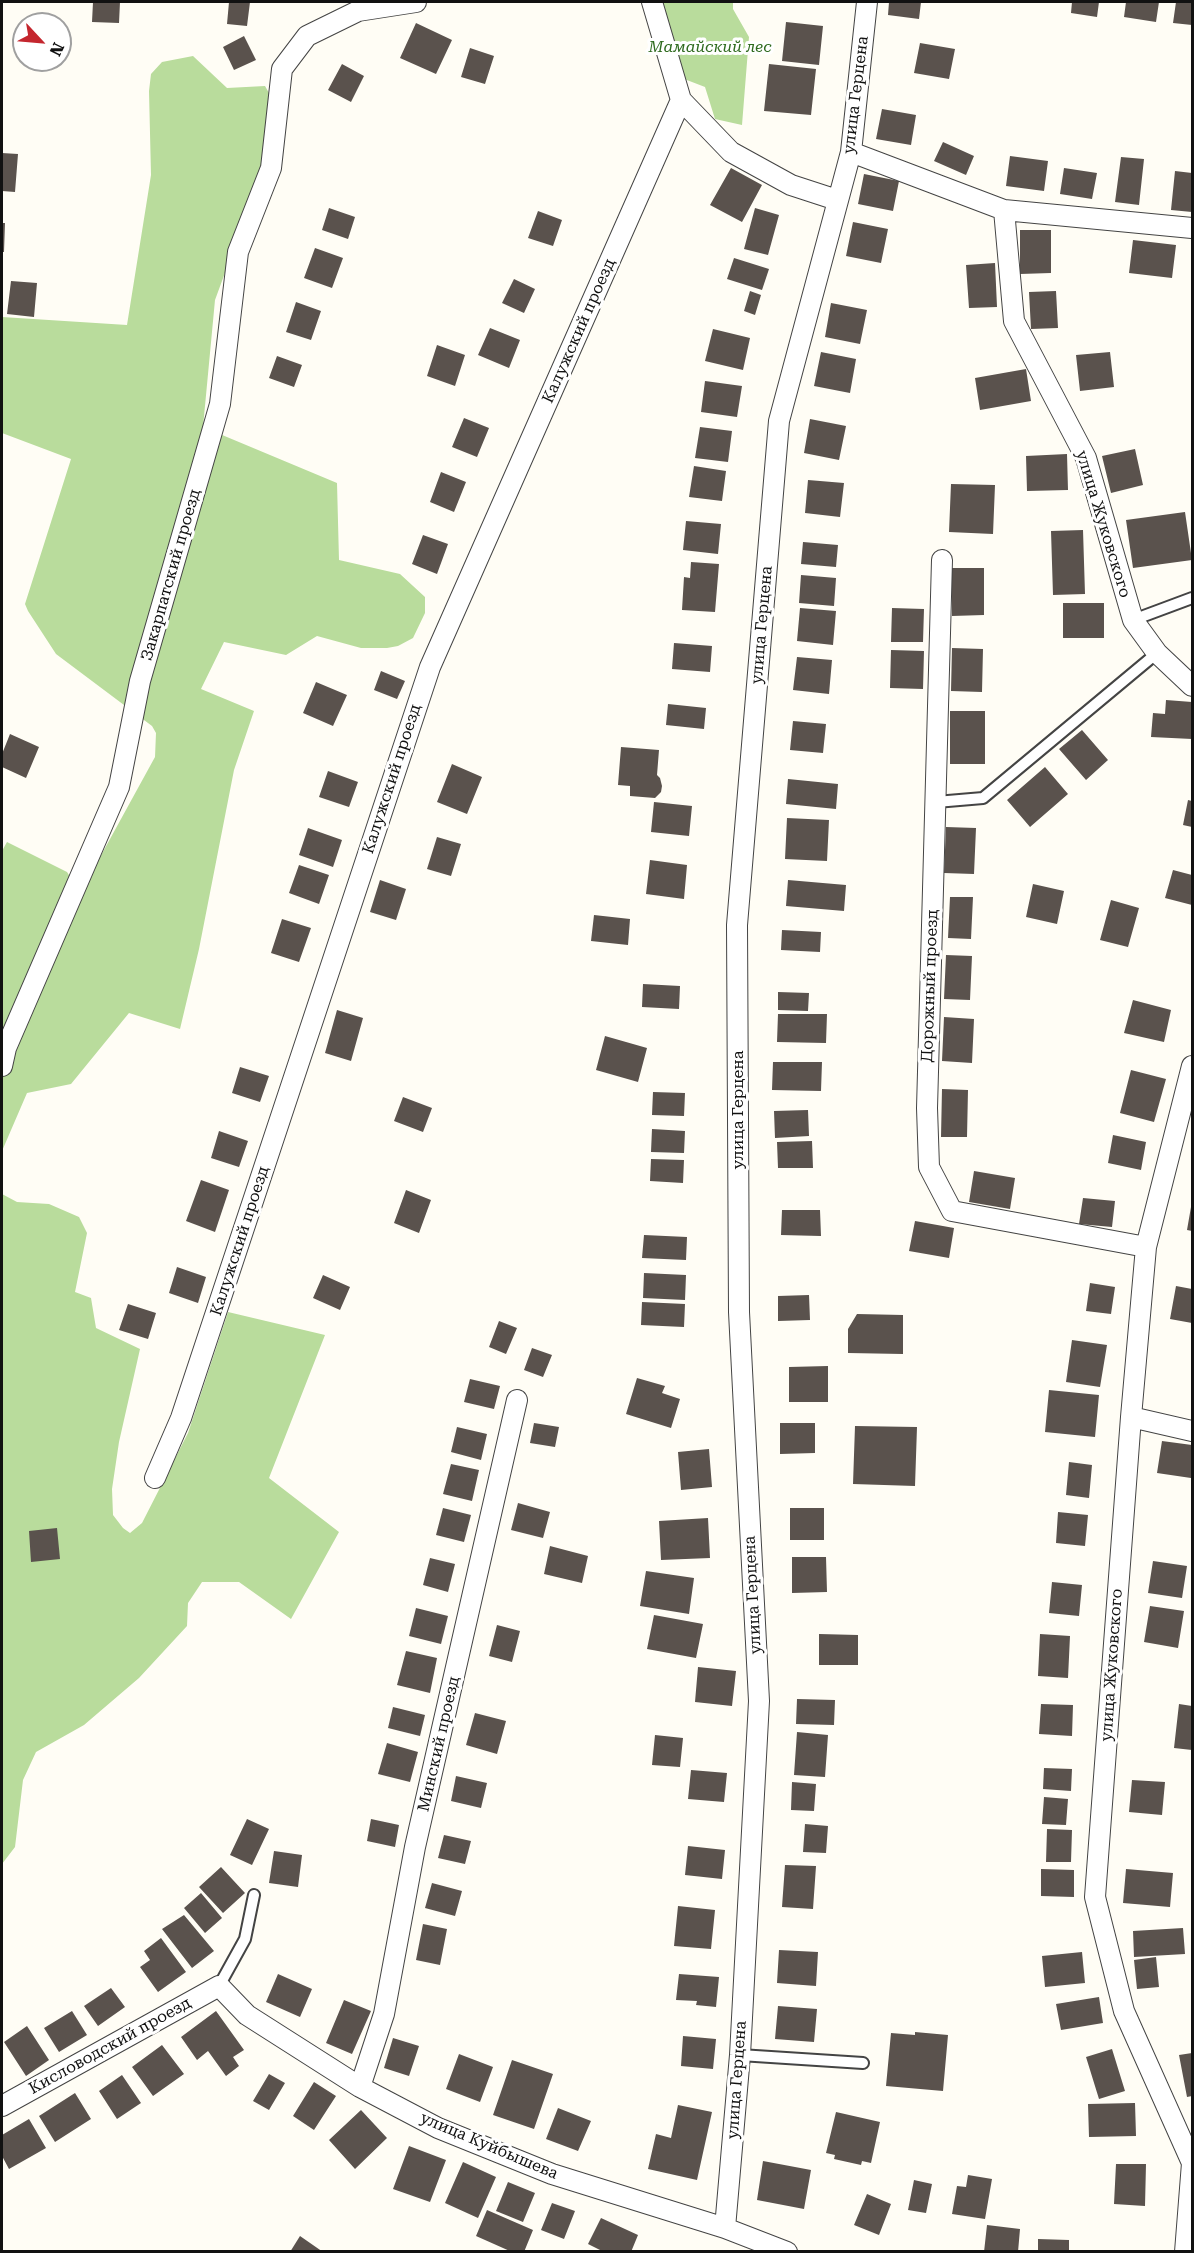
<!DOCTYPE html>
<meta charset="utf-8">
<style>
body{margin:0}
#map{position:relative;width:1194px;height:2253px;overflow:hidden;background:#fffdf5;font-family:"Roboto Serif",serif}
canvas{display:block}
.frame{position:absolute;inset:0;border:3px solid #111;pointer-events:none}
.north{position:absolute;left:12px;top:12px;width:60px;height:60px;box-sizing:border-box;background:#fff;border:2px solid #a0a0a0;border-radius:50%;rotate:116deg;font-size:16px;font-weight:700;line-height:24px;text-align:center;color:#111}
.north::after{content:'';display:block;margin:auto;width:21px;height:27px;background:#c4262e;clip-path:polygon(50% 0,100% 100%,50% 72%,0 100%)}
</style>
<div id="map">
<canvas width="1194" height="2253"></canvas>
<div class="frame"></div>
<div class="north">N</div>
</div>
<script>
const ctx = document.querySelector('canvas').getContext('2d');
ctx.lineJoin = 'round';
function fill(path, color) { ctx.fillStyle = color; ctx.fill(path, 'evenodd'); }
const shape = rows => new Path2D(rows.map(r => 'M' + r).join(''));
function stroke(path, color, width, dash) { ctx.strokeStyle = color; ctx.lineWidth = width; ctx.lineCap = dash ? 'butt' : 'round'; ctx.setLineDash(dash || []); ctx.stroke(path); }
function write(font, color, halo, rows, align = 'center') {
  ctx.font = font + ' "Roboto Serif",serif'; ctx.lineWidth = 6; ctx.setLineDash([]); ctx.textBaseline = 'middle'; ctx.strokeStyle = halo; ctx.fillStyle = color; for (const [text, x, y, turn = 0] of rows) {
    ctx.save(); ctx.translate(x, y); ctx.rotate((+turn || 0) * Math.PI / 180); ctx.textAlign = isNaN(turn) ? turn : align; if (halo) ctx.strokeText(text, 0, 0); ctx.fillText(text, 0, 0); ctx.restore();
  }
}
fill(shape([
 [662,2,733,2,733,9,749,37,742,125,715,119,705,87,679,77],
 [193,56,227,88,265,86,269,93,266,161,215,300,203,427,337,483,339,560,400,574,425,597,425,613,413,638,398,646,387,648,361,648,317,636,286,655,224,642,201,689,254,711,234,770,199,949,180,1029,129,1013,71,1084,27,1093,2,1151,2,851,7,842,67,872,74,883,93,870,155,757,156,733,152,726,56,654,28,611,25,604,71,459,2,433,2,317,127,325,151,175,149,91,151,74,162,62],
 [2,1194,17,1202,49,1204,79,1217,87,1233,75,1292,91,1298,96,1328,140,1349,119,1442,112,1489,113,1515,123,1528,130,1533,142,1523,188,1433,228,1312,325,1335,269,1478,339,1532,291,1619,239,1582,202,1582,188,1603,187,1626,139,1678,84,1725,36,1752,23,1780,15,1847,2,1864]
]), '#b9dc9c');
fill(shape([
 [93,2,120,2,119,23,92,22],
 [229,2,250,2,247,26,227,24],
 [889,2,921,2,919,19,888,15],
 [1072,2,1099,2,1097,17,1071,13],
 [1126,2,1159,2,1156,22,1124,17],
 [1176,2,1192,2,1192,25,1173,23],
 [786,22,823,26,819,65,782,61],
 [416,23,452,40,436,74,400,58],
 [244,36,256,60,234,70,223,47],
 [920,43,955,49,949,79,914,73],
 [470,48,494,56,485,84,461,77],
 [342,64,364,76,351,102,328,90],
 [769,64,816,69,811,115,764,111],
 [882,109,916,115,911,145,876,139],
 [943,142,974,156,966,175,934,161],
 [2,153,18,154,15,192,2,191],
 [1010,156,1048,161,1044,191,1006,186],
 [1121,157,1144,159,1139,205,1115,202],
 [731,168,762,185,742,222,710,205],
 [1064,168,1097,173,1092,199,1060,194],
 [1175,171,1192,173,1192,212,1171,210],
 [864,174,899,181,893,211,858,204],
 [329,208,355,217,348,239,322,230],
 [755,208,779,215,768,255,744,249],
 [538,211,562,220,553,246,528,238],
 [853,222,888,229,881,263,846,256],
 [2,223,5,223,4,252,2,252],
 [1020,230,1051,230,1051,273,1020,274],
 [1133,240,1176,245,1172,278,1129,273],
 [315,248,343,258,332,288,304,278],
 [734,258,769,269,762,290,727,279],
 [995,263,997,307,969,308,966,265],
 [514,279,535,289,524,313,502,303],
 [11,281,37,283,34,317,7,314],
 [750,291,761,295,755,315,744,311],
 [1056,291,1058,328,1031,329,1029,292],
 [296,302,321,311,311,340,286,332],
 [831,303,867,310,860,344,825,337],
 [490,328,520,340,509,368,478,355],
 [713,329,750,338,743,370,705,361],
 [437,345,465,355,455,386,427,376],
 [821,352,856,359,850,393,814,386],
 [1110,352,1114,387,1080,391,1076,355],
 [277,356,302,365,294,387,269,378],
 [1026,369,1031,401,980,410,975,378],
 [705,381,742,386,737,417,701,412],
 [464,418,489,428,477,457,452,447],
 [810,419,846,426,839,460,804,453],
 [700,427,732,431,728,462,695,458],
 [1135,449,1143,485,1111,493,1102,456],
 [1067,454,1068,490,1027,491,1026,456],
 [694,466,726,471,722,501,689,497],
 [441,472,466,482,454,512,430,502],
 [808,480,844,483,840,517,805,513],
 [951,484,995,485,993,534,949,532],
 [1185,512,1192,560,1133,568,1126,520],
 [686,521,721,524,718,554,683,550],
 [1083,530,1085,594,1053,595,1051,531],
 [423,535,448,544,437,574,412,564],
 [803,542,838,545,836,567,801,564],
 [691,562,719,564,715,612,682,610,684,577,690,578],
 [952,568,984,568,984,615,952,616],
 [801,575,836,578,834,606,799,603],
 [1063,603,1104,603,1104,638,1063,638],
 [800,608,836,611,833,645,797,641],
 [892,608,924,609,923,642,891,642],
 [674,643,712,646,710,672,672,669],
 [952,648,983,649,982,692,951,691],
 [891,650,924,651,923,689,890,688],
 [797,657,832,660,829,694,793,690],
 [381,671,405,681,397,699,374,690],
 [316,682,347,695,333,726,303,713],
 [1166,700,1192,702,1192,739,1151,737,1153,713,1165,714],
 [668,704,706,708,704,729,666,725],
 [950,711,985,711,985,764,950,764],
 [793,721,826,724,823,753,790,750],
 [1082,730,1108,760,1086,780,1059,749],
 [10,734,39,747,26,778,2,767,2,754],
 [621,747,659,750,657,775,660,778,662,786,661,792,655,798,630,796,630,786,618,785],
 [452,764,482,777,467,814,437,802],
 [1045,767,1068,794,1030,827,1007,800],
 [328,771,358,782,349,807,319,797],
 [788,779,838,784,836,809,786,804],
 [1188,800,1192,801,1192,827,1183,825],
 [654,802,692,806,689,836,651,832],
 [787,818,829,820,827,861,785,859],
 [946,827,976,828,974,874,944,873],
 [308,828,342,840,333,867,299,855],
 [437,837,461,844,451,876,427,869],
 [650,860,687,865,684,899,646,894],
 [299,865,329,875,319,904,289,893],
 [1173,870,1192,875,1192,905,1165,898],
 [380,880,406,889,396,920,370,912],
 [788,880,846,885,844,911,786,906],
 [1033,884,1064,891,1057,924,1026,917],
 [950,897,973,897,971,939,948,938],
 [1111,900,1139,908,1128,947,1100,940],
 [594,915,630,919,628,945,591,941],
 [282,919,311,928,299,962,271,953],
 [782,930,821,932,820,952,781,950],
 [946,955,972,956,970,1000,944,999],
 [643,984,680,986,679,1009,642,1007],
 [778,992,809,993,808,1011,778,1010],
 [1133,1000,1171,1010,1164,1042,1124,1033],
 [337,1010,363,1018,351,1061,325,1053],
 [778,1014,827,1014,826,1043,777,1042],
 [944,1017,974,1019,972,1063,942,1061],
 [605,1036,647,1048,638,1082,596,1070],
 [773,1062,822,1062,821,1091,772,1090],
 [240,1067,269,1076,260,1102,232,1093],
 [1131,1070,1166,1079,1154,1122,1120,1113],
 [942,1089,968,1090,967,1137,941,1137],
 [653,1092,685,1093,684,1116,652,1115],
 [403,1097,432,1108,423,1132,394,1121],
 [808,1110,809,1136,775,1138,774,1111],
 [652,1129,685,1131,684,1153,651,1152],
 [219,1131,248,1141,239,1167,211,1158],
 [1113,1135,1146,1142,1141,1170,1108,1163],
 [812,1141,813,1168,778,1168,777,1142],
 [651,1159,684,1160,683,1183,650,1181],
 [974,1171,1015,1178,1010,1209,969,1202],
 [201,1180,229,1190,215,1232,186,1221],
 [406,1190,431,1200,419,1233,394,1223],
 [1083,1198,1115,1201,1112,1227,1079,1224],
 [1191,1207,1192,1207,1192,1231,1187,1230],
 [782,1210,820,1210,821,1236,781,1235],
 [915,1221,954,1228,949,1258,909,1251],
 [644,1235,687,1237,686,1260,642,1258],
 [177,1267,206,1277,198,1303,169,1293],
 [644,1273,686,1275,685,1300,643,1298],
 [323,1275,350,1287,340,1310,313,1298],
 [1090,1283,1115,1287,1111,1314,1086,1311],
 [1176,1286,1192,1289,1192,1323,1170,1319],
 [809,1295,810,1320,778,1321,778,1296],
 [642,1302,685,1304,684,1327,641,1325],
 [128,1304,156,1313,148,1339,119,1330],
 [857,1314,903,1315,903,1354,848,1353,848,1329],
 [499,1321,517,1328,506,1354,489,1347],
 [1072,1340,1107,1345,1100,1387,1066,1382],
 [532,1348,552,1355,543,1377,524,1370],
 [828,1366,828,1402,789,1402,789,1367],
 [637,1378,665,1386,662,1393,680,1399,671,1428,626,1414],
 [470,1379,500,1386,494,1409,464,1402],
 [1049,1390,1099,1395,1095,1437,1045,1432],
 [534,1423,559,1427,555,1447,530,1443],
 [780,1423,815,1423,815,1453,780,1454],
 [855,1426,917,1427,915,1486,853,1484],
 [457,1427,487,1434,481,1460,451,1452],
 [1162,1441,1192,1445,1191,1478,1157,1473],
 [709,1449,712,1487,681,1490,678,1452],
 [1069,1462,1092,1465,1089,1498,1066,1495],
 [451,1464,479,1470,472,1501,443,1494],
 [518,1503,550,1512,543,1538,511,1530],
 [443,1508,471,1515,464,1542,436,1535],
 [790,1508,824,1508,824,1540,790,1540],
 [1058,1512,1088,1515,1085,1546,1056,1543],
 [708,1518,710,1558,661,1560,659,1521],
 [57,1528,60,1559,31,1562,29,1531],
 [550,1546,588,1556,582,1583,544,1574],
 [792,1557,826,1557,827,1592,792,1593],
 [430,1558,455,1564,448,1592,423,1585],
 [1153,1561,1187,1566,1182,1598,1148,1593],
 [646,1571,694,1578,689,1614,640,1606],
 [1052,1582,1082,1585,1079,1616,1049,1613],
 [1150,1606,1184,1611,1178,1648,1144,1642],
 [416,1608,448,1616,441,1644,409,1636],
 [654,1615,703,1624,696,1658,647,1649],
 [497,1625,520,1631,512,1662,489,1656],
 [819,1634,858,1635,858,1665,819,1665],
 [1040,1634,1070,1636,1068,1678,1038,1676],
 [406,1651,437,1658,430,1693,397,1685],
 [698,1667,736,1671,732,1706,695,1702],
 [797,1699,835,1700,834,1725,796,1724],
 [1041,1704,1073,1705,1072,1736,1039,1734],
 [1179,1704,1192,1706,1192,1750,1174,1748],
 [393,1707,425,1715,420,1736,388,1728],
 [475,1713,506,1721,497,1754,466,1745],
 [797,1732,828,1735,825,1777,794,1775],
 [655,1735,683,1738,680,1767,652,1765],
 [387,1743,418,1752,410,1782,378,1774],
 [1044,1768,1072,1769,1071,1791,1043,1789],
 [691,1770,727,1773,724,1802,688,1799],
 [456,1776,487,1783,481,1808,451,1801],
 [1132,1780,1165,1782,1162,1815,1129,1812],
 [792,1782,816,1784,814,1811,791,1810],
 [1044,1797,1068,1799,1066,1825,1042,1824],
 [247,1819,269,1829,252,1865,230,1855],
 [371,1819,399,1825,395,1847,367,1841],
 [805,1824,828,1826,826,1853,803,1852],
 [1047,1829,1072,1830,1071,1862,1046,1862],
 [444,1835,471,1841,465,1864,438,1858],
 [688,1846,725,1850,722,1879,685,1875],
 [274,1851,302,1855,298,1887,269,1883],
 [785,1865,816,1866,813,1909,782,1907],
 [221,1867,245,1893,223,1913,199,1887],
 [1041,1869,1074,1870,1074,1897,1041,1896],
 [1126,1869,1173,1873,1170,1907,1123,1903],
 [432,1883,462,1891,455,1916,425,1908],
 [201,1893,222,1918,205,1933,184,1908],
 [678,1906,715,1910,711,1949,674,1946],
 [184,1915,214,1951,192,1968,162,1929],
 [423,1924,447,1929,440,1965,416,1960],
 [1183,1928,1185,1954,1134,1957,1133,1931],
 [161,1938,186,1972,158,1992,140,1967,150,1960,144,1951],
 [779,1950,818,1952,816,1986,777,1983],
 [1082,1952,1085,1983,1045,1987,1042,1956],
 [1156,1957,1159,1987,1137,1989,1134,1960],
 [278,1974,312,1989,300,2017,266,2002],
 [679,1974,719,1977,716,2007,696,2005,697,2001,676,2000],
 [111,1988,125,2007,98,2026,84,2006],
 [1099,1997,1103,2023,1061,2030,1056,2004],
 [344,2000,371,2011,352,2054,326,2043],
 [778,2006,817,2009,814,2042,775,2039],
 [72,2011,87,2035,59,2052,44,2028],
 [216,2011,244,2050,233,2057,239,2066,226,2076,208,2051,197,2060,181,2037],
 [27,2026,49,2060,26,2076,4,2042],
 [915,2032,948,2035,943,2091,886,2086,891,2033,915,2035],
 [683,2036,716,2039,713,2069,681,2066],
 [393,2038,419,2046,409,2076,384,2068],
 [162,2045,184,2074,153,2096,132,2067],
 [1112,2049,1125,2091,1099,2099,1086,2057],
 [1192,2053,1192,2096,1187,2097,1179,2055],
 [459,2054,493,2067,480,2102,446,2089],
 [512,2060,553,2074,534,2129,493,2115],
 [269,2074,285,2083,269,2110,253,2101],
 [122,2075,141,2103,117,2119,99,2091],
 [314,2082,336,2096,314,2130,293,2116],
 [75,2093,91,2119,55,2142,39,2116],
 [1135,2103,1136,2136,1089,2137,1088,2104],
 [678,2105,712,2112,697,2180,648,2169,656,2134,671,2138],
 [558,2108,591,2121,578,2151,546,2139],
 [361,2110,387,2138,355,2169,329,2140],
 [836,2112,880,2122,871,2163,862,2161,861,2165,834,2159,835,2155,826,2153],
 [29,2119,46,2148,9,2169,2,2156,2,2135],
 [409,2146,446,2160,430,2202,393,2189],
 [763,2161,811,2170,804,2209,757,2200],
 [463,2162,496,2177,478,2218,445,2203],
 [1116,2164,1146,2164,1145,2206,1114,2204],
 [968,2175,992,2179,985,2219,952,2214,957,2186,966,2187],
 [914,2180,932,2184,926,2213,908,2210],
 [508,2182,535,2193,523,2222,496,2211],
 [867,2194,891,2204,879,2235,854,2225],
 [552,2203,575,2211,564,2239,541,2230],
 [487,2210,533,2230,524,2252,512,2252,476,2236],
 [601,2218,638,2235,631,2252,604,2252,588,2244],
 [987,2225,1020,2229,1018,2252,984,2252],
 [300,2236,323,2252,290,2252],
 [1038,2239,1069,2240,1069,2252,1038,2252]
]), '#5a524d');
const lane = shape([
 [1133,620,1192,598],
 [936,802,983,798,1157,653],
 [219,1986,245,1939,254,1895],
 [740,2055,863,2063]
]);
const street = shape([
 [652,2,681,100,731,152,791,185,837,200],
 [851,152,1004,210,1192,228],
 [1004,210,1014,321,1086,458,1133,620,1157,653,1192,686],
 [942,560,927,1108,929,1167,952,1211,1146,1247],
 [2,1066,6,1048,119,787,140,681,220,404,238,252,271,168,282,69,307,36,358,11,416,2],
 [1131,1417,1192,1431],
 [155,1478,181,1418,430,667,681,100],
 [360,2087,384,2014,415,1847,517,1400],
 [2,2106,219,1986,247,2015,360,2087,438,2128,552,2174,725,2228,787,2252],
 [725,2228,740,2055,759,1701,739,1312,737,925,779,421,851,152,867,2],
 [1185,2252,1192,2163,1124,2011,1095,1897,1131,1417,1146,1247,1192,1066]
]);
stroke(lane, '#444', 14);
stroke(street, '#444', 22);
stroke(lane, '#fff', 10);
stroke(street, '#fff', 20);
write('italic 16px', '#2f6b1f', '#fff', [
 ["Мамайский лес",710,47]
]);
write('16px', '#111', '#fff', [
 ["улица Герцена",856,95,-83],
 ["Калужский проезд",579,331,-66],
 ["улица Жуковского",1103,524,73],
 ["Закарпатский проезд",171,575,-74],
 ["улица Герцена",762,625,-85],
 ["Калужский проезд",392,779,-72],
 ["Дорожный проезд",930,986,-88],
 ["улица Герцена",738,1110,-90],
 ["Калужский проезд",240,1241,-72],
 ["улица Герцена",753,1595,-93],
 ["улица Жуковского",1112,1665,-86],
 ["Минский проезд",439,1744,-77],
 ["Кисловодский проезд",110,2046,-29],
 ["улица Герцена",737,2080,-86],
 ["улица Куйбышева",489,2146,23]
]);
</script>
